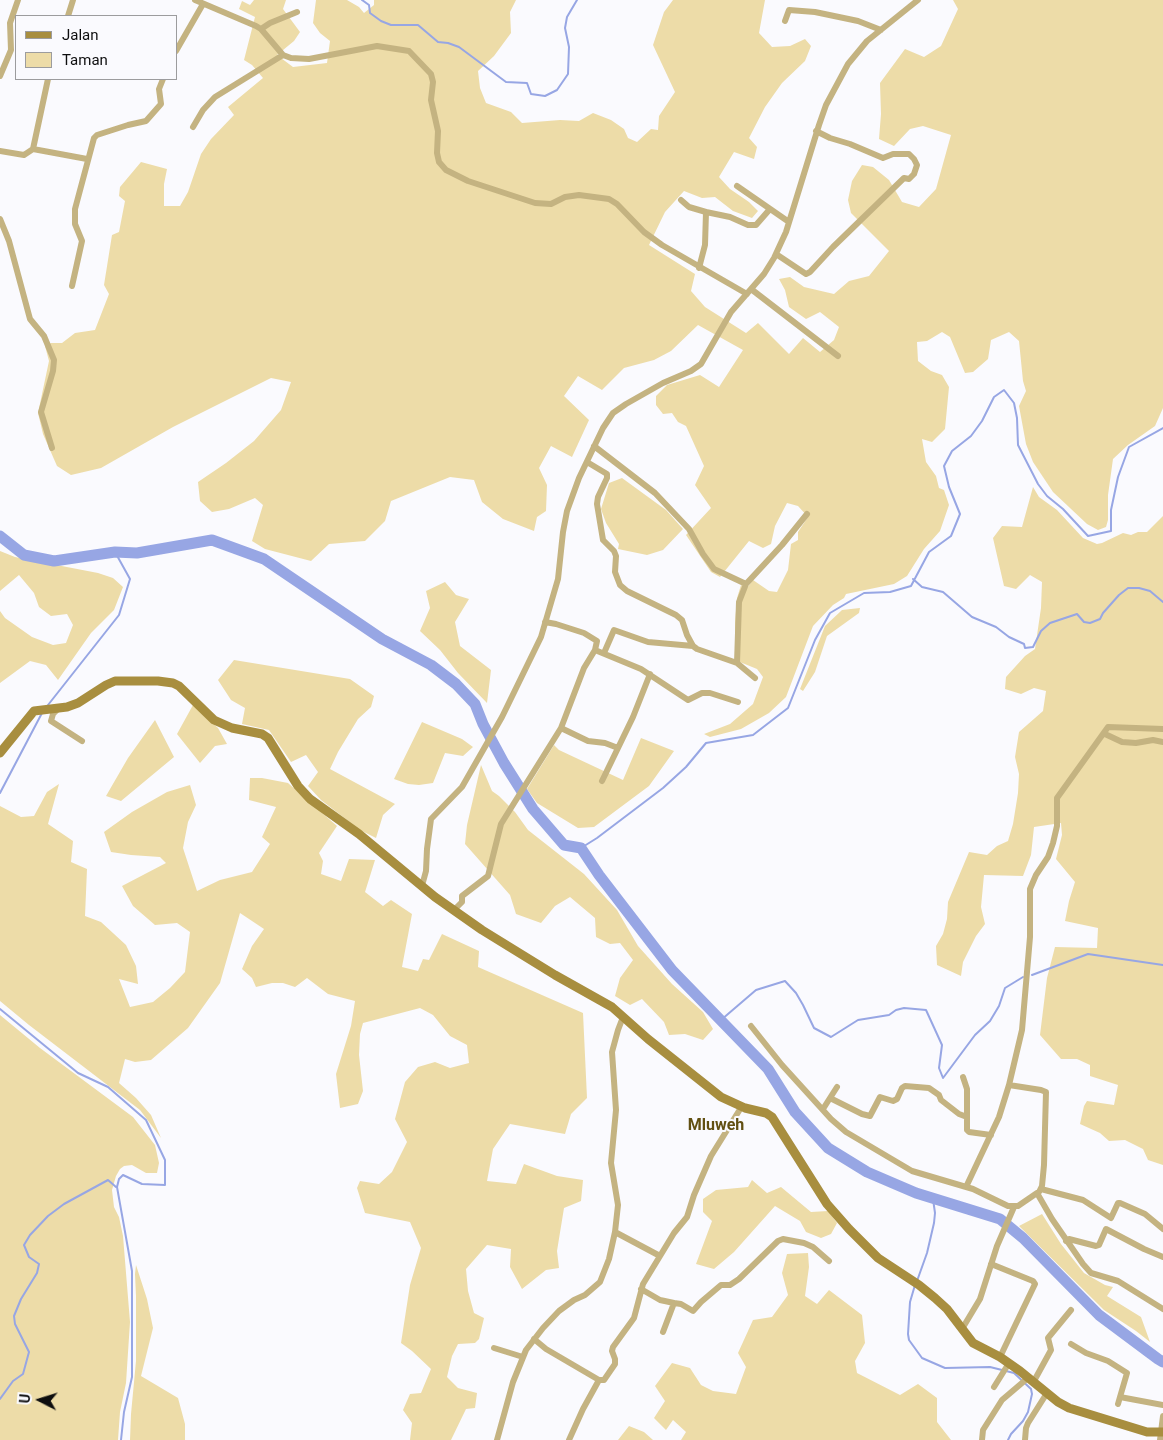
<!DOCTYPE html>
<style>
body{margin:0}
#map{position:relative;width:1163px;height:1440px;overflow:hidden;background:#fafafe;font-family:Roboto,sans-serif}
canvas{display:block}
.legend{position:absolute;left:15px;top:15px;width:162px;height:65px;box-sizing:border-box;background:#fafafe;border:1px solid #9c9c9e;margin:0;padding:6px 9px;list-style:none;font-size:15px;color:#0e0e0f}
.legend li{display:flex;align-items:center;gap:10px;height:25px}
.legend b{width:25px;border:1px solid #9c9c9e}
.north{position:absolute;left:15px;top:1375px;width:50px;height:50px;-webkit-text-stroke:4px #fafafe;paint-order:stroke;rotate:275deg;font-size:14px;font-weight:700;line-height:20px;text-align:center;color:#0e0e0f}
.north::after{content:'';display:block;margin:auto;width:18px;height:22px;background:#0e0e0f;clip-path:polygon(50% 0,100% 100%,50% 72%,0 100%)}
</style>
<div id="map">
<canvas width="1163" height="1440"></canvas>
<ul class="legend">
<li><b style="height:6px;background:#a88e3f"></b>Jalan</li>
<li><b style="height:14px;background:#eddca8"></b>Taman</li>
</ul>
<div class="north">U</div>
</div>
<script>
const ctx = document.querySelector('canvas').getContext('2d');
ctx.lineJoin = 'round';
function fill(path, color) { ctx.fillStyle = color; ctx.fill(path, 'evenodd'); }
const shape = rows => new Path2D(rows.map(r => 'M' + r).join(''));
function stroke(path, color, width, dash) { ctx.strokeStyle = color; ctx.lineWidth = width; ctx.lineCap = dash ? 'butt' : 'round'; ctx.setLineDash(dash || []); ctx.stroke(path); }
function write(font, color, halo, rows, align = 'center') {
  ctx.font = font + ' Roboto,sans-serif'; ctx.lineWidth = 4; ctx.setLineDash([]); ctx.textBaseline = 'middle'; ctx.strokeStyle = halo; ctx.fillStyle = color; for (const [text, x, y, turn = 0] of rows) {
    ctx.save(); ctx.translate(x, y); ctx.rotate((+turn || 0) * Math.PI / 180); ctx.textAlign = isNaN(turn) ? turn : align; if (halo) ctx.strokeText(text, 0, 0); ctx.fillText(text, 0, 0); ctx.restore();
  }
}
fill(shape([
 [254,0,286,0,283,9,300,32,294,41,277,55,293,67,327,63,330,41,320,33,313,23,316,0,347,0,359,7,364,13,374,5,374,0,516,0,510,12,511,33,494,56,478,71,480,88,486,103,511,112,522,123,560,120,579,121,593,113,611,120,624,129,628,138,637,142,651,129,658,130,659,116,675,92,653,45,664,12,673,0,765,0,759,33,772,47,790,46,805,39,811,46,805,61,782,83,765,107,749,138,757,147,754,159,734,152,719,177,730,189,749,202,758,211,752,218,733,211,715,197,702,198,684,191,665,212,649,245,695,274,691,291,705,307,746,333,758,323,789,354,803,338,820,352,834,340,839,327,820,312,806,319,789,307,785,290,779,279,790,277,804,287,834,294,849,281,869,276,889,251,851,213,848,200,852,181,862,165,873,167,889,180,902,202,919,207,936,189,951,135,923,126,910,129,894,146,879,139,881,114,880,83,905,49,924,57,941,46,958,9,953,0,1163,0,1163,408,1155,426,1128,445,1113,459,1108,495,1108,520,1106,527,1098,530,1087,524,1053,492,1033,462,1026,444,1019,406,1026,391,1023,381,1019,341,1009,332,991,340,988,359,973,372,965,373,950,337,942,332,927,341,917,342,918,361,931,371,942,375,949,387,945,429,932,442,922,439,926,462,936,476,939,488,944,490,949,505,940,531,924,549,907,576,894,584,846,594,844,598,833,605,813,626,786,697,769,713,741,729,710,737,704,734,730,724,753,704,763,677,757,669,735,660,735,623,737,598,741,585,747,588,753,580,769,591,777,592,788,570,791,544,798,540,798,532,808,517,798,506,787,503,775,526,771,544,763,548,749,541,720,577,711,572,686,535,711,508,695,485,704,466,686,426,678,422,672,413,663,414,656,405,656,396,667,385,700,375,719,387,743,350,698,325,671,351,654,360,624,368,602,390,578,376,564,396,589,420,572,457,551,446,539,468,547,485,546,511,537,517,534,531,503,519,482,502,474,480,450,477,391,501,385,521,365,541,329,544,311,561,265,549,252,541,263,505,255,498,229,509,212,512,200,501,198,482,226,463,254,441,281,410,291,382,271,378,173,427,101,468,71,475,57,466,43,434,38,413,49,361,45,346,51,343,62,343,75,333,95,330,109,294,104,285,112,235,119,232,125,201,119,196,120,187,141,162,167,169,164,184,164,206,180,206,188,192,201,154,211,139,234,115,228,107,263,78,252,65,244,60,255,17,239,9,242,1,250,5],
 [622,478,666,510,683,529,663,550,647,555,618,549,619,544,606,523,601,509,609,483],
 [1033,487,1039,497,1057,510,1083,538,1097,544,1102,543,1123,533,1131,535,1138,532,1147,532,1163,516,1163,1165,1148,1160,1143,1149,1125,1140,1109,1141,1100,1133,1080,1124,1084,1106,1087,1101,1114,1105,1118,1085,1090,1076,1090,1065,1077,1059,1061,1059,1040,1035,1047,978,1055,947,1097,948,1098,928,1065,921,1069,901,1075,882,1056,859,1062,835,1061,823,1034,827,1031,855,1023,876,984,875,981,907,985,924,976,936,963,962,961,976,937,965,936,946,943,934,947,919,948,902,969,852,987,855,997,846,1008,841,1013,824,1018,793,1019,774,1015,757,1019,732,1043,711,1046,691,1034,688,1021,694,1005,689,1006,677,1025,656,1035,649,1041,608,1042,582,1030,575,1016,589,1004,586,993,538,1002,526,1022,527],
 [0,551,15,557,98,573,113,578,123,587,114,610,91,633,58,680,46,665,30,661,0,683,0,611,5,618,32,637,53,645,66,643,73,625,67,614,51,616,39,607,34,593,19,575,0,591],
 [445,582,456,595,469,599,455,622,460,646,491,670,487,703,458,673,440,650,420,631,430,608,426,591],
 [860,608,859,613,827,636,815,672,803,691,800,689,825,626,842,610],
 [234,660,350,679,374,696,371,707,358,719,338,752,330,769,395,804,383,815,376,838,360,830,321,800,308,786,318,772,306,755,291,762,269,730,242,724,245,708,231,700,218,680],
 [193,705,218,728,227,744,215,746,200,763,177,734],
 [155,720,174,757,121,801,106,796,128,758],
 [422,722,462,739,473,747,463,756,445,753,433,783,419,785,408,784,394,779],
 [641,738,674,751,649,786,594,827,578,828,537,803,527,789,554,745,559,750,623,780],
 [481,765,492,791,499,796,515,812,528,830,584,874,617,910,638,946,672,984,703,1012,713,1029,703,1040,685,1034,669,1035,664,1022,642,999,630,1005,615,996,620,978,633,960,620,943,610,944,596,937,595,918,570,897,555,906,541,923,516,914,510,895,465,844,467,825],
 [250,778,262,778,288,783,337,826,319,853,323,861,321,874,341,881,349,859,375,860,365,892,383,906,391,900,412,914,402,967,418,971,423,959,429,960,442,934,479,951,478,967,583,1013,587,1098,571,1114,565,1134,510,1124,493,1149,487,1181,516,1184,524,1164,557,1176,583,1180,581,1201,564,1208,557,1251,559,1268,546,1270,522,1289,510,1267,511,1249,487,1245,466,1269,468,1291,474,1313,484,1318,479,1339,475,1343,458,1344,452,1356,447,1377,458,1388,477,1393,475,1408,466,1409,451,1440,410,1440,412,1423,403,1410,410,1394,421,1393,431,1369,412,1351,401,1343,410,1285,421,1248,410,1222,365,1213,357,1188,360,1181,379,1184,392,1172,407,1142,395,1119,405,1082,418,1067,435,1062,450,1068,469,1063,467,1045,450,1036,433,1015,420,1008,363,1023,360,1034,359,1055,363,1091,358,1104,340,1108,336,1074,351,1026,355,1001,328,994,307,978,295,987,283,983,272,983,256,987,252,978,242,969,252,946,264,929,240,913,220,983,188,1028,151,1060,135,1062,125,1059,119,1083,136,1098,151,1115,161,1138,140,1110,29,1025,0,1001,0,806,21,817,34,816,47,792,59,784,48,824,73,841,71,862,87,869,85,916,101,922,126,945,136,966,138,984,119,979,130,1007,153,1002,170,988,185,972,190,932,177,923,155,925,133,906,122,886,166,863,160,857,131,855,111,852,104,832,132,812,167,792,190,785,196,805,188,822,183,848,197,891,220,880,252,872,270,844,262,837,276,807,249,800],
 [0,1015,40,1048,133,1117,155,1145,159,1163,157,1173,146,1173,132,1165,124,1166,120,1169,116,1176,112,1190,114,1207,119,1217,123,1236,130,1322,126,1383,120,1412,118,1440,0,1440],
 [752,1180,767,1193,781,1187,811,1212,828,1211,837,1223,831,1234,821,1238,806,1232,800,1221,775,1206,734,1252,714,1269,696,1264,712,1221,703,1212,703,1199,716,1190,748,1187],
 [1042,1214,1061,1244,1084,1273,1105,1285,1113,1287,1107,1296,1141,1317,1150,1342,1136,1331,1104,1310,1019,1226],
 [808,1253,809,1267,805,1296,817,1304,829,1290,862,1315,865,1343,855,1361,857,1373,900,1395,918,1384,937,1398,937,1422,951,1440,681,1440,686,1432,673,1420,666,1430,654,1418,665,1401,655,1386,672,1363,690,1368,701,1385,713,1391,736,1394,746,1367,738,1353,753,1320,772,1317,788,1295,782,1273,787,1254],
 [136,1265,147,1299,153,1328,141,1376,178,1398,185,1424,185,1440,130,1440,131,1414,136,1361,136,1296,135,1274],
 [629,1426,644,1432,653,1440,618,1440]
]), '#eddca8');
stroke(shape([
 [362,0,369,5,370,13,381,21,391,25,418,25,438,42,448,43,459,47,506,82,527,83,531,94,545,96,557,90,568,74,569,47,565,28,567,17,577,0],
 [913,579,922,587,943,592,972,617,996,627,1009,637,1024,644,1025,648,1033,647,1041,631,1050,623,1077,614,1084,622,1090,623,1100,619,1103,613,1119,595,1128,588,1139,588,1150,591,1163,602],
 [48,705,119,615,130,579,115,552],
 [0,793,42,713],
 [581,848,597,838,663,788,686,767,706,743,753,735,788,708,815,640,830,613,864,593,890,592,911,586,929,552,951,536,960,514,949,487,944,466,952,451,971,436,982,421,994,397,1004,390,1014,403,1017,418,1018,445,1038,484,1047,496,1063,509,1088,536,1111,531,1111,510,1118,477,1129,447,1163,428],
 [1032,975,1088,954,1163,965],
 [0,1009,78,1073,108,1087,146,1120,165,1160,165,1185,142,1184,123,1175,119,1179,117,1187,132,1271,132,1377,124,1412,121,1440],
 [721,1020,756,990,785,981,796,993,803,1005,814,1028,831,1037,858,1020,889,1015,896,1010,904,1008,926,1010,942,1045,939,1068,943,1078,975,1035,990,1021,999,1006,1005,988,1023,977],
 [917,1281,927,1253,934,1223,935,1213,933,1199],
 [915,1285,910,1302,908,1334,909,1340,922,1358,945,1368,990,1367,1014,1373,1031,1389,1032,1394,1028,1412,1023,1421,1011,1434,1008,1440],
 [0,1399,13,1381,23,1374,29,1352,15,1324,14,1316,21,1299,37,1273,39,1264,29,1257,24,1245,30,1235,48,1216,64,1204,108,1180,116,1187]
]), '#97a6e4', 2);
stroke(shape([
 [0,536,24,555,54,561,115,552,137,553,212,540,264,559,382,639,431,665,456,684,475,704,483,724,504,763,533,809,564,845,581,848,599,875,672,970,768,1069,795,1112,828,1148,867,1172,916,1193,1000,1219,1023,1238,1099,1315,1158,1359,1163,1362]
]), '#97a6e4', 11);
stroke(shape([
 [195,0,256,26,261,29,283,55,291,58,309,59,377,46,409,51,431,74,433,82,431,100,438,131,437,153,439,162,446,170,468,181,535,203,551,204,565,197,579,195,609,199,617,204,644,232,662,245,747,294],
 [68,16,73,0],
 [785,21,789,10,815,12,858,21,881,30],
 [261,29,270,23,297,12],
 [176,51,203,4],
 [0,76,11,50,10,23,18,0],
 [193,127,203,110,215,97,283,55],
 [33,149,48,79],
 [0,151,24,155,33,149,87,159],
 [737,186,789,222],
 [681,200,689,207,706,212,705,245,699,268],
 [706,212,730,217,748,225,756,225,770,209],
 [0,219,9,241,30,319,44,336,54,360,53,371,41,412,52,448],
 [776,254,806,274,810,272,833,247,904,178,909,179,914,174,917,165,914,159,909,154,893,154,883,158,850,144,830,138,816,131],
 [72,286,82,241,75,224,75,209,94,138,97,135,128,125,146,121,161,104,159,89,163,79],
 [751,289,838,356],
 [594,446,655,493,689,529,703,554,714,569,746,584],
 [587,462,607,474,607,478,598,497,597,504,603,540,614,551,616,556,615,572,620,585,627,591,676,615,682,620,687,635,693,646,697,649,737,663],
 [545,622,556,624,584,633,597,641,595,650,641,669,688,700,702,693,710,693,738,702],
 [604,653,614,630,648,642,693,646],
 [755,678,737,663,739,602,746,584,782,545,807,514],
 [59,708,53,714,51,721,82,741],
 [561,728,588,741,605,743,618,748],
 [1105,734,1122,742,1136,743,1153,740,1163,742],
 [602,781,633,717,650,674],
 [420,885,423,882,426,871,427,849,431,819,462,787,502,717,541,637,558,579,563,532,567,511,579,478,603,428,613,413,626,404,663,383,691,371,701,364,731,312,764,274,774,258,786,232,819,125,826,105,848,64,867,41,918,0],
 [453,911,462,902,462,896,488,876,501,824,561,728,584,668,595,650],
 [751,1026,782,1065,831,1119,846,1132,912,1171,973,1189,1008,1206,1018,1206,1037,1193,1052,1219,1083,1264,1091,1273,1118,1281,1163,1309],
 [963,1077,967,1089,967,1117],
 [1009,1085,1041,1090,1046,1092,1044,1165,1042,1186,1039,1192],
 [830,1098,837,1087],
 [823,1109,830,1098,862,1114,870,1116,880,1097,893,1101,897,1099,902,1088,905,1086,929,1088,939,1095,941,1100,959,1114,967,1117,967,1130,969,1132,991,1135],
 [966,1187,999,1117,1009,1085,1022,1030,1030,937,1030,889,1036,875,1048,857,1053,843,1057,826,1057,798,1108,727,1163,729],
 [1041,1189,1083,1200,1111,1218,1118,1203,1120,1203,1145,1214,1163,1229],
 [615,1232,660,1256],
 [1066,1241,1069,1239,1096,1246,1099,1245,1106,1229,1144,1249,1163,1257],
 [991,1264,1033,1281,1035,1284,1000,1357],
 [641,1289,660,1300,674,1303],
 [962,1329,980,1299,997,1246,1014,1207],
 [663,1332,674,1303,681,1304,693,1311,701,1302,721,1285,730,1285,739,1279,778,1241,783,1239,804,1243,813,1247,829,1261],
 [534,1339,546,1349,599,1380],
 [1071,1344,1086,1353,1108,1361,1127,1373,1120,1397],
 [494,1348,523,1357],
 [1034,1381,1051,1350,1048,1338,1071,1310],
 [994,1387,1009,1363],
 [1118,1404,1120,1397,1163,1405],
 [497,1440,513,1382,526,1350,543,1328,559,1311,574,1300,585,1295,600,1282,609,1259,615,1232,618,1205,611,1163,616,1110,612,1052,618,1030,623,1017],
 [569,1440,583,1409,599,1380,604,1380,615,1364,615,1359,612,1351,613,1347,634,1318,643,1284,674,1233,687,1217,694,1195,711,1156,742,1106],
 [982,1440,983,1430,1002,1400,1029,1377],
 [1025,1440,1026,1428,1028,1423,1047,1393],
 [1160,1440,1163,1416]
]), '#c4b381', 6);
stroke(shape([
 [0,753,34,711,67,707,78,703,106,685,115,681,158,681,173,683,179,686,214,720,232,728,262,734,268,738,298,786,310,799,359,834,435,897,482,930,555,975,612,1007,648,1039,721,1097,745,1108,766,1113,772,1117,827,1204,849,1229,878,1258,919,1285,935,1298,947,1309,973,1343,1000,1357,1020,1371,1058,1402,1069,1408,1147,1432,1163,1432]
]), '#a88e3f', 9);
write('bold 16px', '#614f12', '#fafafe', [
 ["Mluweh",716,1126]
]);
</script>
